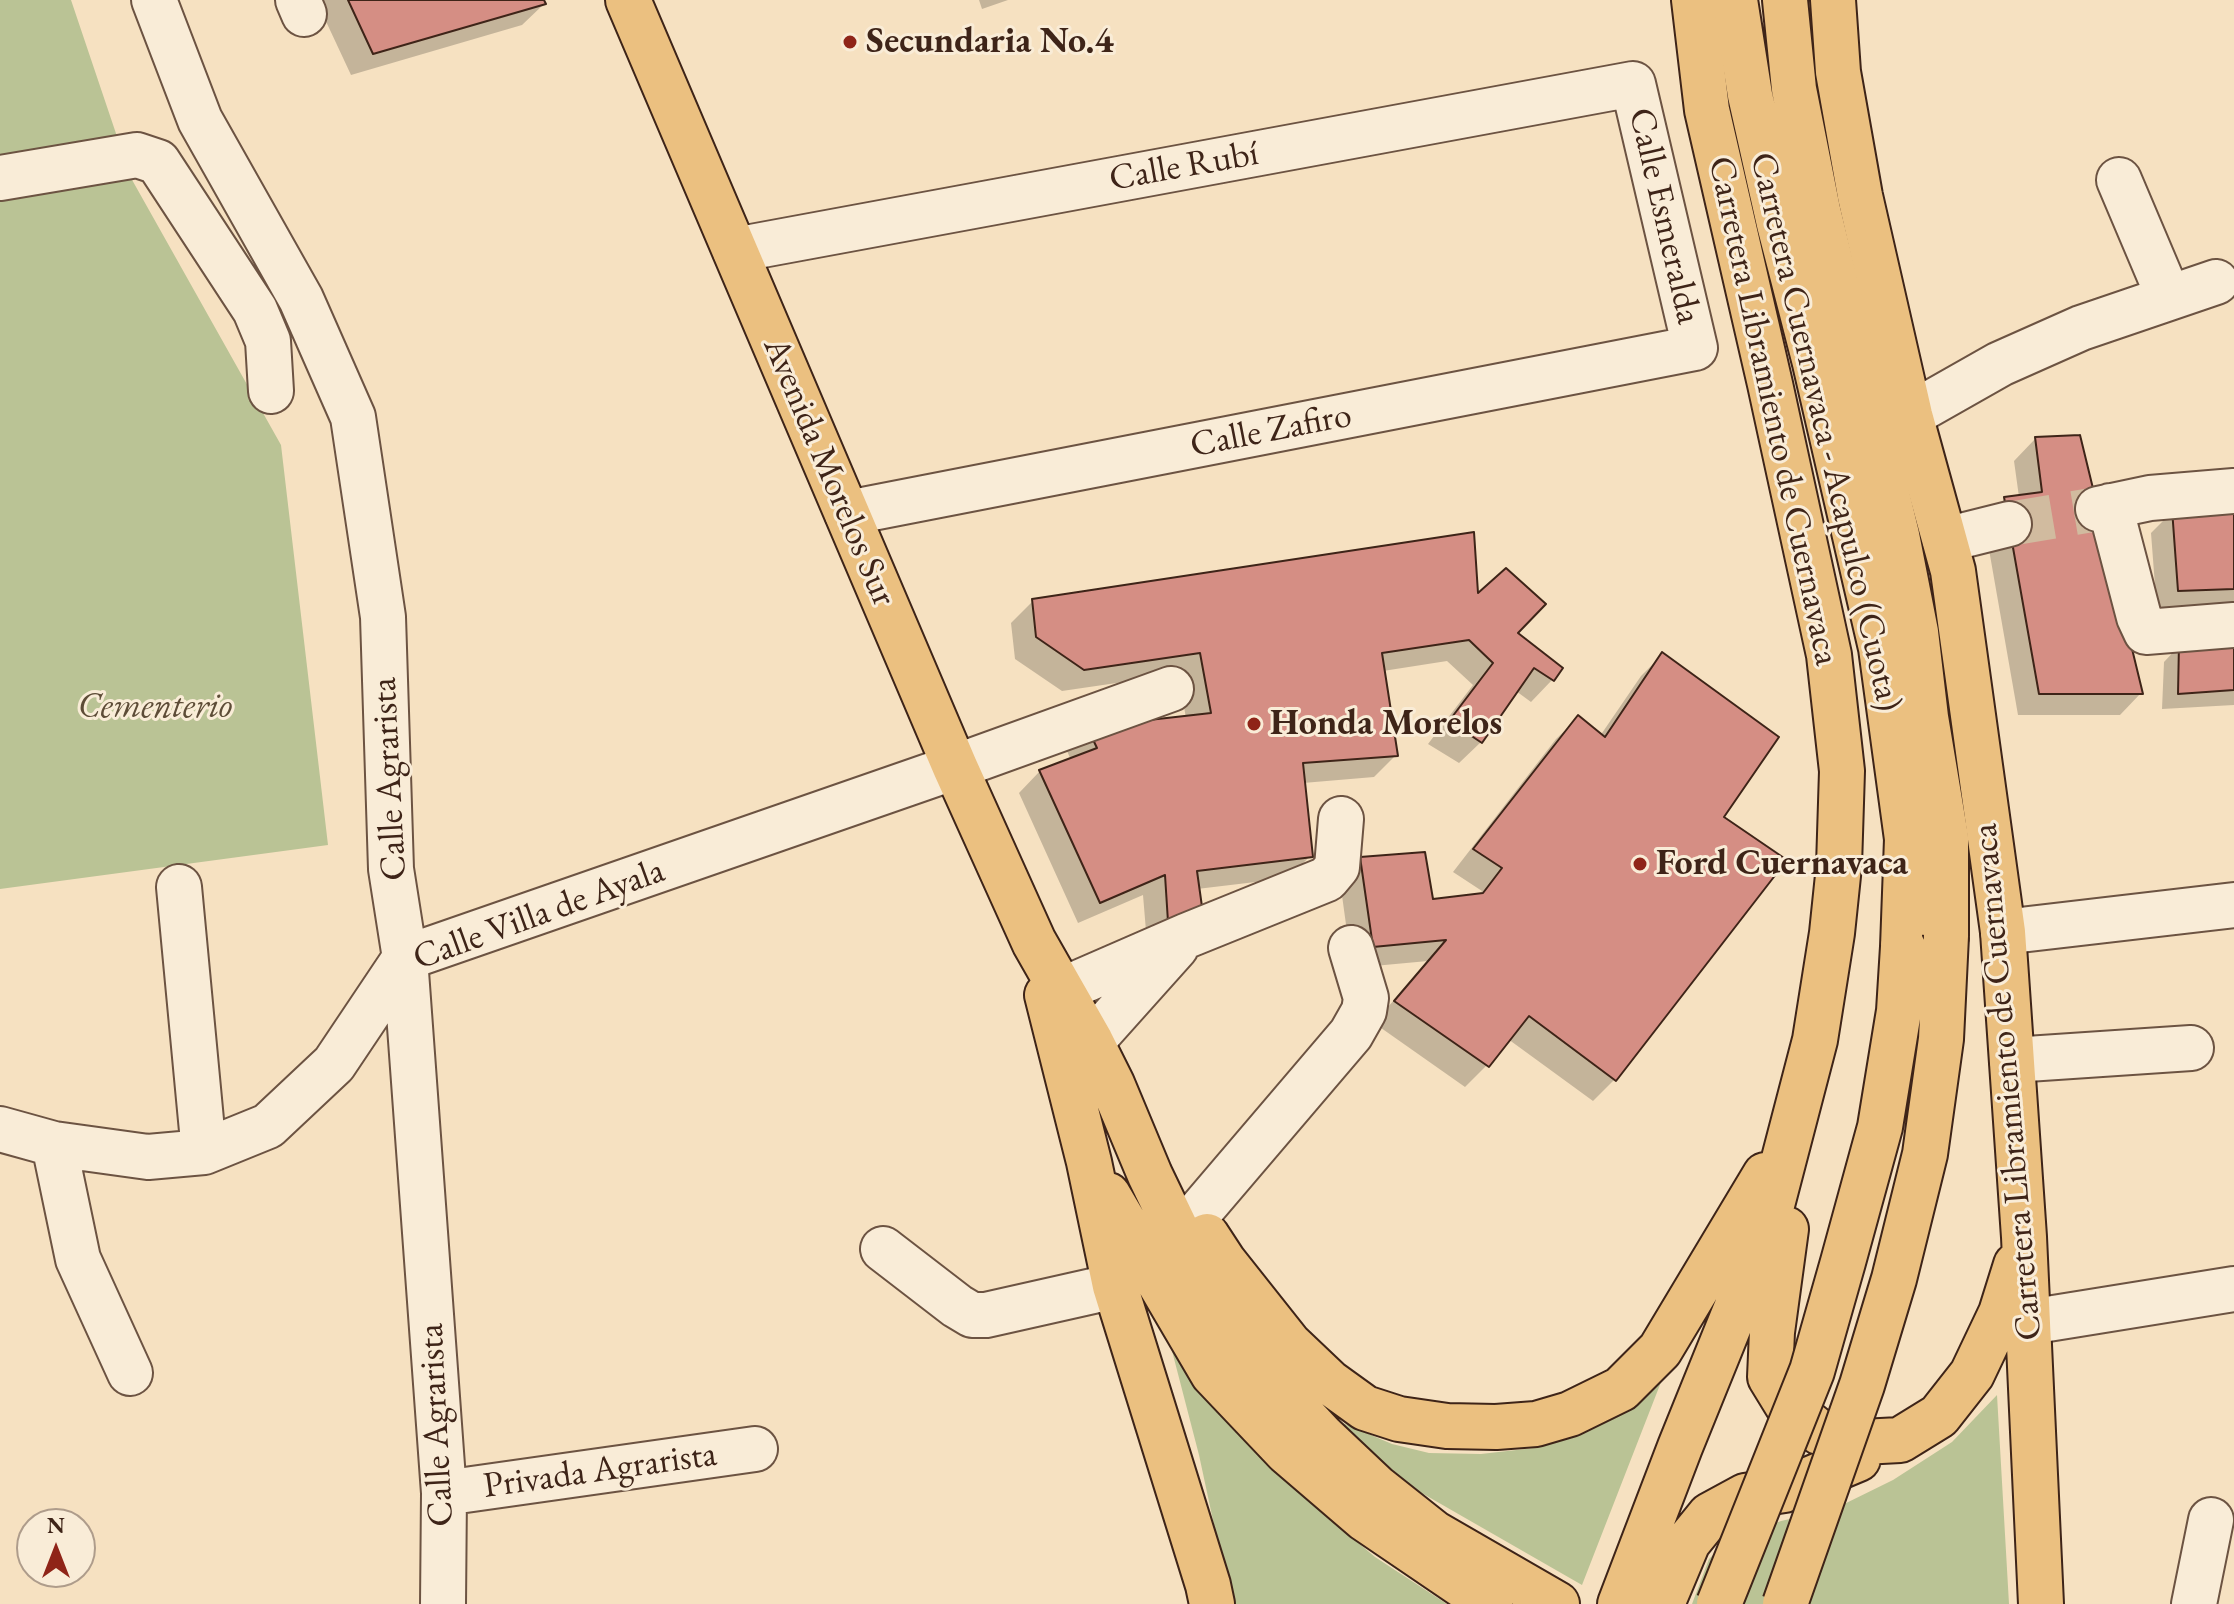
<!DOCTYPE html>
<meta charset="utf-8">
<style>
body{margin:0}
#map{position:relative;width:2234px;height:1604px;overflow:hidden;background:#f6e1c1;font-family:"EB Garamond",serif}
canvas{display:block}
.north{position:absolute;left:16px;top:1508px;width:80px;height:80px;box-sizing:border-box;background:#f9ecd7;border:2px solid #ae9c8b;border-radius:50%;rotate:0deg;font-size:22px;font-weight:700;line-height:32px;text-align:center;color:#3e2418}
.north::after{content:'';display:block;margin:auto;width:28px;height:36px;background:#8f2418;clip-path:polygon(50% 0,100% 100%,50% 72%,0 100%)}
</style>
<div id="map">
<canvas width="2234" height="1604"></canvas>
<div class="north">N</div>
</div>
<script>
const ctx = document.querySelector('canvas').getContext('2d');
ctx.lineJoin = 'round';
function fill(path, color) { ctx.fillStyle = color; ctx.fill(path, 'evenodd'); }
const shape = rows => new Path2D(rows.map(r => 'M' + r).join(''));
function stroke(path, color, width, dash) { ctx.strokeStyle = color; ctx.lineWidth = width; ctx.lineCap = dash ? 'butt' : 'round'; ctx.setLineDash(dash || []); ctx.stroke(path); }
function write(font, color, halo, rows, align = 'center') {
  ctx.font = font + ' "EB Garamond",serif'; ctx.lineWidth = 6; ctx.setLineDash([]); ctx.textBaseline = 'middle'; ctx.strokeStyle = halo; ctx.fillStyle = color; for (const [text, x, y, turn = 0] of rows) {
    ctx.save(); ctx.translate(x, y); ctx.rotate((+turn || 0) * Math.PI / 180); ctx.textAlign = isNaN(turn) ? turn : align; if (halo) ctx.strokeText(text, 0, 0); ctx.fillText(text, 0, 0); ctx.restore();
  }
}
fill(shape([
 [0,0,71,0,131,178,281,445,328,845,0,889],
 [1171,1347,1236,1427,1297,1491,1375,1557,1447,1604,1231,1604,1199,1455],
 [1663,1377,1582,1585,1413,1488,1336,1420,1392,1444,1429,1453,1481,1454,1534,1448,1577,1434],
 [1997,1395,2009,1604,1692,1604,1709,1559,1728,1540,1781,1521,1834,1509,1893,1480,1952,1442]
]), '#bac395');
fill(shape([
 [316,0,542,0,544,4,522,25,351,75],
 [979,0,1008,0,982,9],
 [2035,439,2141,693,2120,715,2018,715,1984,521,2005,499,2019,497,2014,461],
 [2234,506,2234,609,2157,612,2151,533,2173,511],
 [1476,597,1515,633,1561,668,1552,680,1531,702,1516,691,1481,742,1459,763,1428,744,1473,685,1447,661,1383,671,1396,755,1374,777,1303,783,1310,856,1289,878,1197,889,1147,943,1143,895,1078,923,1019,793,1040,771,1071,760,1067,751,1088,729,1186,718,1178,674,1062,691,1015,659,1011,623,1033,601],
 [2234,642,2234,705,2162,709,2164,662,2180,645],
 [1662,655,1721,818,1614,1080,1593,1101,1508,1039,1487,1065,1465,1087,1374,1023,1428,961,1352,968,1340,881,1361,859,1432,902,1478,896,1482,891,1453,872,1556,739,1578,718,1600,736,1641,676]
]), '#0003');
const building = shape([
 [348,0,544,0,546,4,373,54,348,0],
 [2080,435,2143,694,2039,694,2004,497,2042,492,2035,437,2080,435],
 [2234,504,2234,589,2178,591,2172,509,2234,504],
 [1474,532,1478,593,1506,568,1546,604,1518,633,1563,668,1554,681,1534,668,1482,743,1449,721,1493,663,1469,640,1382,653,1398,756,1303,763,1313,857,1197,871,1204,921,1168,922,1165,875,1100,903,1039,770,1097,748,1087,727,1211,713,1200,653,1084,670,1036,637,1032,599,1474,532],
 [2234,640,2234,690,2178,694,2179,643,2234,640],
 [1662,652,1779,737,1724,817,1787,860,1616,1081,1529,1016,1489,1067,1394,1001,1446,940,1373,947,1360,857,1425,852,1433,899,1483,893,1502,868,1473,849,1578,715,1605,737,1662,652]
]);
fill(building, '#d58e84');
stroke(building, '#3e2418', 2);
stroke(shape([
 [2009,524,2098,509]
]), '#d1bb9f', 44, [44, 22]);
const minor = shape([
 [154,0,200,120,301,299,353,417,383,617,391,869,405,958,444,1493,443,1604],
 [298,0,304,14],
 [0,178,137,155,158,162,255,310,268,341,271,391],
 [2119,180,2169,298],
 [735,250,1633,84,1695,348,847,513],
 [1910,415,2000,364,2081,328,2216,282],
 [2110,506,2139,617,2146,632,2234,625],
 [2098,509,2150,498,2234,491],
 [1945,540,2009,524],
 [179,887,204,1152],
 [2003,932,2234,905],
 [1062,990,1186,936,1327,879,1337,867,1341,819],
 [1091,1042,1176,947],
 [2012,1060,2191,1048],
 [0,1129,54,1144,148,1157,204,1152,268,1126,334,1064,405,958,955,767,1171,689],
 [54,1144,78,1259,130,1373],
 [1195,1217,1351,1034,1364,1011,1366,998,1351,948],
 [883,1249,957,1306,972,1315,986,1315,1115,1286],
 [2029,1322,2234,1289],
 [444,1493,755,1449],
 [2194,1604,2211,1520]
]);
const major = shape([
 [628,0,955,767,1034,942,1091,1042,1112,1084,1150,1175,1188,1254,1241,1344,1276,1387,1323,1437,1376,1487,1434,1533,1557,1604],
 [1833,0,1838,72,1860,196,1910,415,1953,571,2003,932,2024,1237,2041,1604],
 [1047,995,1089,1162,1115,1286,1208,1585,1212,1604],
 [1108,1195,1213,1374,1287,1452,1365,1519,1490,1604],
 [1786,1229,1772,1332,1770,1377,1789,1408,1819,1432,1862,1442,1900,1440,1939,1416,1972,1374,2001,1313,2016,1265],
 [1207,1236,1224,1262,1289,1344,1329,1382,1365,1408,1399,1419,1447,1426,1496,1427,1536,1424,1570,1414,1621,1389,1660,1350,1765,1175],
 [1620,1604,1680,1447,1761,1247,1815,1040,1832,933,1839,866,1842,771,1829,655,1770,384,1707,110,1694,0],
 [1662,1604,1688,1542,1710,1515,1745,1496,1784,1490,1858,1459]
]);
const highway = shape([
 [1735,0,1750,95,1779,224,1815,363,1881,648,1907,839,1903,947],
 [1785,0,1794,89,1818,210,1897,535,1916,632,1926,717,1946,837,1946,936]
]);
stroke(minor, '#6c5342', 48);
stroke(major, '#3e2418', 48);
stroke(highway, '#3e2418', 48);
stroke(minor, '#f9ecd7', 44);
stroke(major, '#ebc080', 44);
stroke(highway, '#ebc080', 44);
const highwayBridge = shape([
 [1719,1604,1812,1371,1843,1262,1880,1127,1899,1011,1903,947],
 [1785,1604,1862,1385,1894,1279,1925,1154,1941,1039,1946,936]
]);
stroke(highwayBridge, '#3e2418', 48, []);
stroke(highwayBridge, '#ebc080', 44);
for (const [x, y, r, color] of [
 [850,42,8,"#8f2418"],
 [1254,724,8,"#8f2418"],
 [1640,864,8,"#8f2418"]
]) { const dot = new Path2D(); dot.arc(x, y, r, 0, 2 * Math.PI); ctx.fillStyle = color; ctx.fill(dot); stroke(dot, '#f9ecd7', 3); }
write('bold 36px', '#3e2418', '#f9ecd7', [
 ["Secundaria No.4",866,42],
 ["Honda Morelos",1270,724],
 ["Ford Cuernavaca",1656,864]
], 'left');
write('36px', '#3e2418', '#f9ecd7', [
 ["Calle Rubí",1184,167,-10],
 ["Calle Esmeralda",1664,216,77],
 ["Carretera Libramiento de Cuernavaca",1773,411,78],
 ["Calle Zafiro",1271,431,-11],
 ["Carretera Cuernavaca - Acapulco (Cuota)",1825,432,77],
 ["Avenida Morelos Sur",829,472,67],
 ["Calle Agrarista",390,779,-93],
 ["Calle Villa de Ayala",539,915,-20],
 ["Carretera Libramiento de Cuernavaca",2008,1082,-95],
 ["Calle Agrarista",437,1425,-93],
 ["Privada Agrarista",600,1471,-8]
]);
write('italic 36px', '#5d4c37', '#f9ecd7', [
 ["Cementerio",155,707]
]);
</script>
